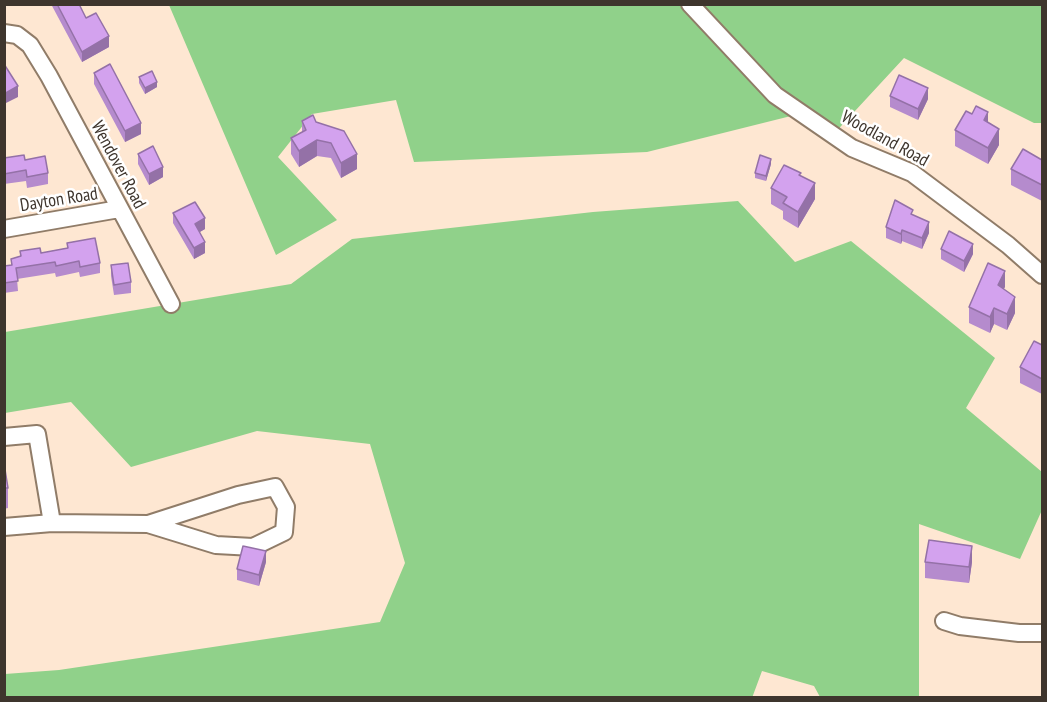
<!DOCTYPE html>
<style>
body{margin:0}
#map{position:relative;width:1047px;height:702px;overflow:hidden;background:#fee7d2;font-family:"PT Sans Narrow",sans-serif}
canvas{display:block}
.frame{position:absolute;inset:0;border:6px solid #3e352d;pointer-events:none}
</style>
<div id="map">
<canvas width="1047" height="702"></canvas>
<div class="frame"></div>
</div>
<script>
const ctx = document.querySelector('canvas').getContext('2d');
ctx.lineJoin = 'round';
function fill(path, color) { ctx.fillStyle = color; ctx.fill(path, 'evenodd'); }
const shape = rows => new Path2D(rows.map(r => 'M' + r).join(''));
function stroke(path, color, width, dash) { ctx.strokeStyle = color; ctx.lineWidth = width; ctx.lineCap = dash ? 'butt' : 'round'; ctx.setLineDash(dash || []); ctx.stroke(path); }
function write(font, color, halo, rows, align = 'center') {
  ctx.font = font + ' "PT Sans Narrow",sans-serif'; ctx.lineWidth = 5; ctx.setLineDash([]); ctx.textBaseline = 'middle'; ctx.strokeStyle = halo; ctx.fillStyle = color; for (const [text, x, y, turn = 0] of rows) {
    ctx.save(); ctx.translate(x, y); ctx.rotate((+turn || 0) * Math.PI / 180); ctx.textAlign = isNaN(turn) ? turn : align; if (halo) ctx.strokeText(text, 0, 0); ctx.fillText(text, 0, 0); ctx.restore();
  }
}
fill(shape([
 [169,5,1042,5,1042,123,1034,123,904,58,830,138,795,115,647,152,414,162,396,100,312,114,278,157,337,220,276,255],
 [738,201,795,262,851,241,995,358,966,408,1042,472,1042,510,1020,559,919,524,919,697,820,697,814,686,762,671,752,698,5,697,5,674,59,670,380,622,405,563,370,444,257,431,131,467,71,402,5,413,5,332,291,284,352,239,593,212]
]), '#90d18a');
const minor = shape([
 [690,4,775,95,852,148,912,173,1008,245,1042,275],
 [4,33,17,35,30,45,49,76,171,304],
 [4,229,119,209],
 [4,437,37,434,52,523],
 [4,527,52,523,148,524,216,545,253,547,284,532,286,507,275,487,238,495,148,524],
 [944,621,960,626,1019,633,1042,633]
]);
stroke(minor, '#907c68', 20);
stroke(minor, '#fff', 16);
fill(shape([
 [51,4,79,4,86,18,109,47,82,62],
 [94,73,141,134,125,142,94,84],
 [139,77,157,87,145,94,139,83],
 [890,96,928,99,918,120,890,107],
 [302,121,316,122,357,169,341,178,331,158,317,156,299,167,291,154,291,138,302,133],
 [988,123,999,145,988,164,955,146,955,130],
 [138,154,163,177,149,185,138,164],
 [4,158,25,160,48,173,48,184,27,188,26,181,4,184],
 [1042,160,1042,201,1011,185,1011,169],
 [771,164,766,181,755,178,755,173],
 [801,176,815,199,798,228,783,219,783,211,771,204,771,188],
 [173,213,205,229,199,232,205,253,194,259,173,223],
 [913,215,929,233,922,249,902,241,901,244,886,238,886,227],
 [67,243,100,263,100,273,80,277,79,272,56,277,55,273,17,279,18,291,4,293,4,266,11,265,11,259,20,256,20,251,41,253,67,248],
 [941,249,973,254,964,272,941,259],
 [111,265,131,282,131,293,114,295,111,276],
 [1005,287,1003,289,1015,313,1007,330,994,324,990,333,969,323,969,307],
 [1042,345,1042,394,1020,383,1020,367],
 [4,463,8,488,8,508,4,509],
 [266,562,259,586,237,580,237,569],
 [925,562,972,562,969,583,925,578]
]), '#b58bcd');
fill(shape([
 [109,36,109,47,82,62,82,52],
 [157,82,157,87,145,94,145,88],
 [18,86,18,97,4,104,4,94],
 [928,88,928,99,918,120,918,109],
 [988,112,988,128,984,120],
 [141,123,141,134,125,142,125,131],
 [999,129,999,145,988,164,988,148],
 [317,140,317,156,299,167,299,151],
 [357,154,357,169,341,178,341,163],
 [771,159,771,164,766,181,766,176],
 [163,167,163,177,149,185,149,174],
 [815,183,815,199,798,228,798,212],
 [205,218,205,229,195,235,195,224],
 [929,222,929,233,922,249,922,238],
 [902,230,902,241,901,244,901,234],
 [205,242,205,253,194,259,194,248],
 [973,244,973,254,964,272,964,261],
 [1005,271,1005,287,998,301,998,285],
 [1015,297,1015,313,1007,330,1007,314],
 [994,308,994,324,990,333,990,317],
 [972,546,972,562,969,583,969,567],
 [266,551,266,562,259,586,259,575]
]), '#9471a7');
const building = shape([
 [57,4,79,4,86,18,96,13,109,36,82,52,57,4],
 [4,64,18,86,4,94,4,64],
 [110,64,141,123,125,131,94,73,110,64],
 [152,71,157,82,145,88,139,77,152,71],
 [899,75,928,88,918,109,890,96,899,75],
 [976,106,988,112,984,120,999,129,988,148,955,130,966,111,972,114,976,106],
 [313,115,316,122,344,131,357,154,341,163,331,143,317,140,299,151,291,138,306,130,302,121,313,115],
 [153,146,163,167,149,174,138,154,153,146],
 [1023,149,1042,160,1042,185,1011,169,1023,149],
 [24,155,25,160,45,156,48,173,27,177,26,170,4,174,4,158,24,155],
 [760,155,771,159,766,176,755,173,760,155],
 [784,165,801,173,799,175,815,183,798,212,783,203,787,197,771,188,784,165],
 [895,200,913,210,911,214,929,222,922,238,902,230,901,234,886,227,895,200],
 [195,202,205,218,195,224,205,242,194,248,173,213,195,202],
 [949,231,973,244,964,261,941,249,949,231],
 [95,238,100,263,80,267,79,261,56,266,55,262,16,268,18,281,4,283,4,266,12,265,11,259,21,256,20,251,40,248,41,253,68,248,67,243,95,238],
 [128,263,131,282,114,285,111,265,128,263],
 [988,263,1005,271,998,285,1015,297,1007,314,994,308,990,317,969,307,988,263],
 [1034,341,1042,345,1042,379,1020,367,1034,341],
 [4,463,8,488,4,488,4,463],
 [929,540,972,546,969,567,925,562,929,540],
 [243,546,266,551,259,575,237,569,243,546]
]);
fill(building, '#d3a2ee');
stroke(building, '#9471a7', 1.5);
write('18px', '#3e352d', '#fff', [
 ["Woodland Road",885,139,29],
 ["Wendover Road",118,165,62],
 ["Dayton Road",59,200,-9]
]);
</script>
